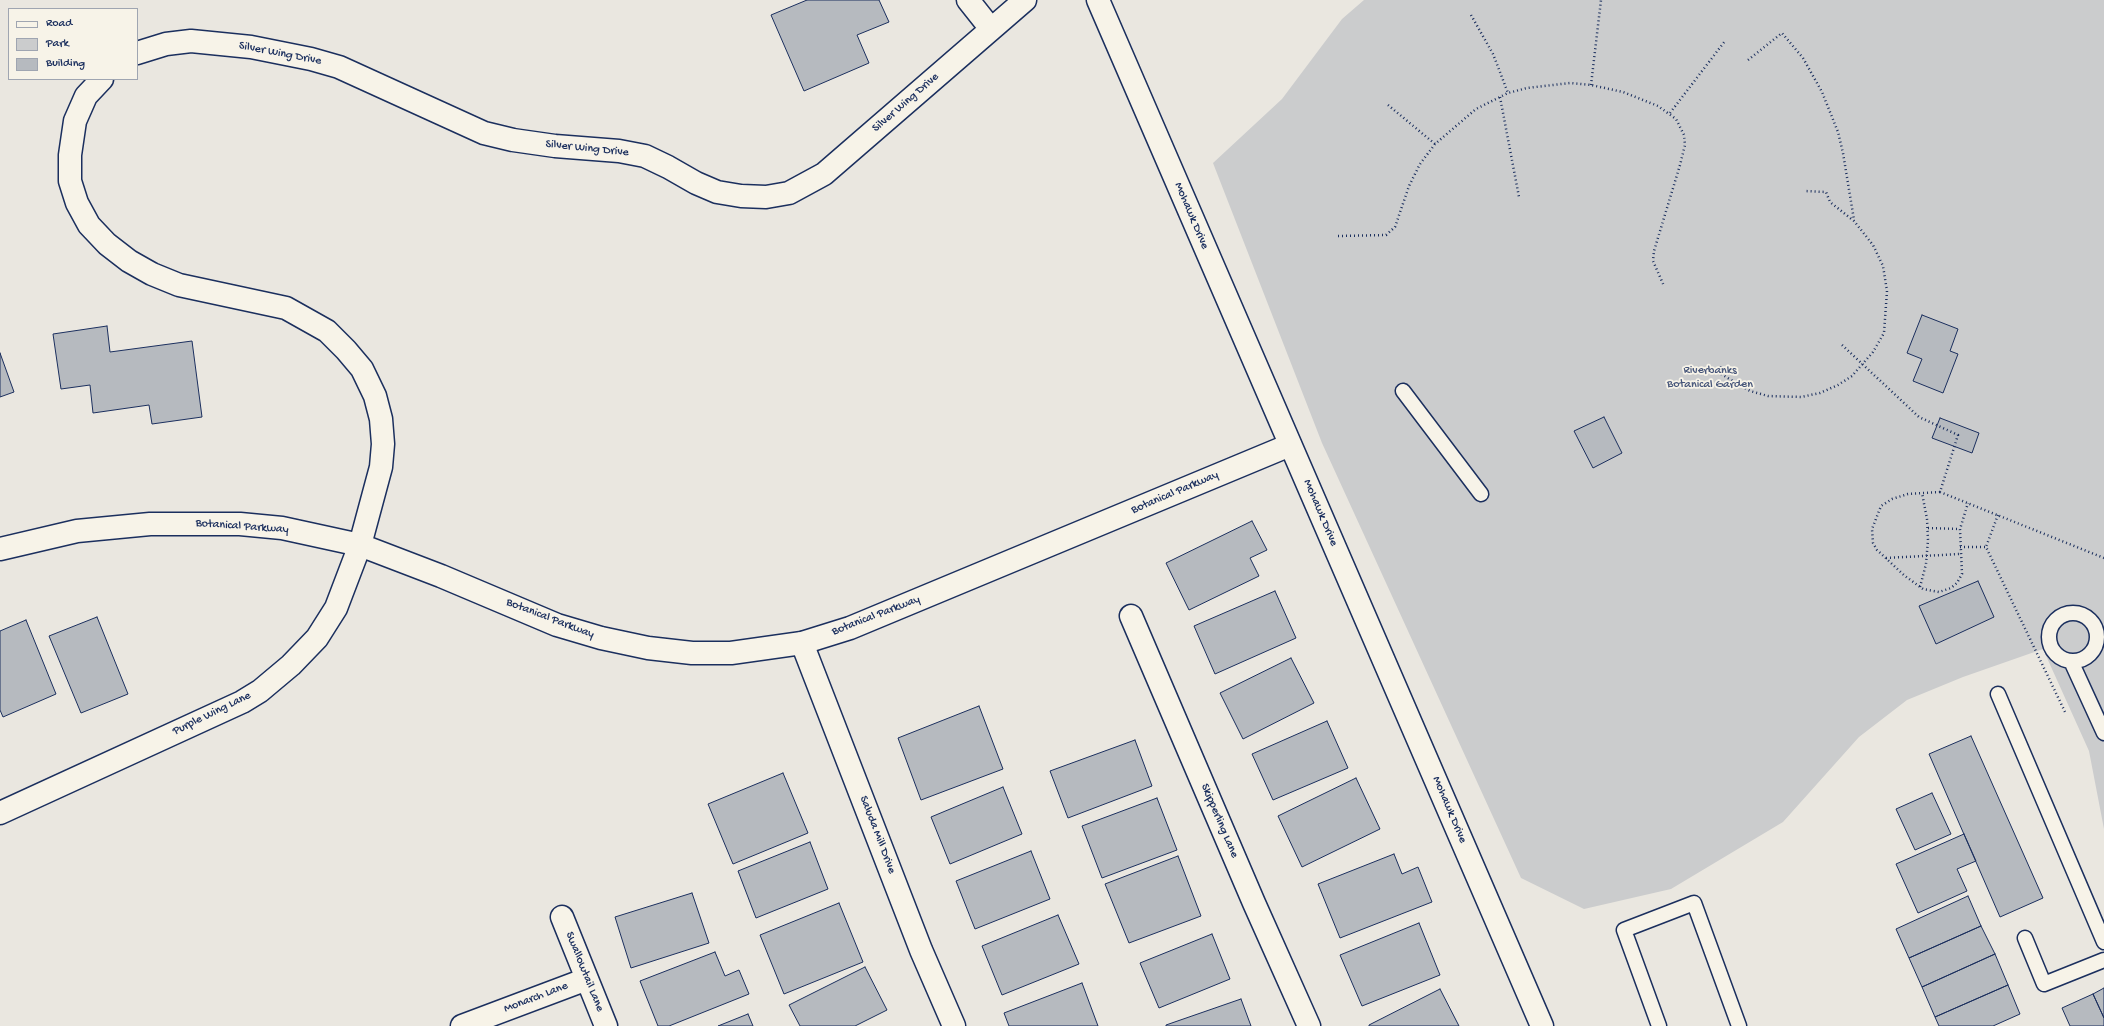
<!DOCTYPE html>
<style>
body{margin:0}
#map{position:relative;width:2104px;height:1026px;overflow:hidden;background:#eae7e0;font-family:"Gochi Hand",sans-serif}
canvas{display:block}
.legend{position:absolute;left:8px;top:8px;width:130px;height:72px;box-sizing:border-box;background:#f7f3e8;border:1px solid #9fa5b1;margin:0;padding:5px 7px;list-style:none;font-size:12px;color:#1b2f5e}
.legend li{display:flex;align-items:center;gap:8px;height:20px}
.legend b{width:20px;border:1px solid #9fa5b1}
</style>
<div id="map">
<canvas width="2104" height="1026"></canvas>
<ul class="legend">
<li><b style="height:5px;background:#f7f3e8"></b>Road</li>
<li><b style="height:11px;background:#cbcccd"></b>Park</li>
<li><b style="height:11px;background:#b6babf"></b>Building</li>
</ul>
</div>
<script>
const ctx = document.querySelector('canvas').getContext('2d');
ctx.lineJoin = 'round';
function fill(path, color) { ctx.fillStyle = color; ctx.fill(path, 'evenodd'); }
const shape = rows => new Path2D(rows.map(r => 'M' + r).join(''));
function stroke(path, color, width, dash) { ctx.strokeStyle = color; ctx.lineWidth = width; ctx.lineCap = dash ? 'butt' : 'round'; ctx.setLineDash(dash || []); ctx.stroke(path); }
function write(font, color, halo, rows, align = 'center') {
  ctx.font = font + ' "Gochi Hand",sans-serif'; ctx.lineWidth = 3.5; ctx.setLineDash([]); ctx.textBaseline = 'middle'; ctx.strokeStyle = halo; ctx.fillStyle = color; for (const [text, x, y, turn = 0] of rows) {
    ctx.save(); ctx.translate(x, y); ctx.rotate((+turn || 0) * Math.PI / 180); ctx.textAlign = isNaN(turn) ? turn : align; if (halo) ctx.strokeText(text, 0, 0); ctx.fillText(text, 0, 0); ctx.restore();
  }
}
fill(shape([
 [1364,0,2104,0,2104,829,2089,751,2043,649,1963,677,1907,700,1859,737,1783,822,1671,889,1584,909,1521,878,1322,443,1213,163,1282,99,1342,19]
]), '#cbcccd');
const building = shape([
 [807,0,879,0,889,22,857,35,869,63,804,91,771,15,807,0],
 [1922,315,1958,329,1950,351,1958,354,1943,393,1913,381,1922,359,1907,353,1922,315],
 [107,326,110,352,192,341,202,417,152,424,149,405,93,413,90,385,61,389,53,334,107,326],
 [0,353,14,392,0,397,0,353],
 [1604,417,1622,453,1593,468,1574,431,1604,417],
 [1940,418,1979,433,1972,453,1932,438,1940,418],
 [1252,521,1267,550,1250,558,1259,576,1189,610,1166,563,1252,521],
 [1978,581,1994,617,1936,644,1919,606,1978,581],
 [1275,591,1296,638,1215,674,1194,626,1275,591],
 [97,617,128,694,81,713,49,636,97,617],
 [26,620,56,694,3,717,0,710,0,631,26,620],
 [1291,658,1314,703,1243,739,1220,693,1291,658],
 [979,706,1003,769,921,800,898,738,979,706],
 [1327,721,1348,768,1273,800,1252,754,1327,721],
 [1971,736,2043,898,2000,917,1929,754,1971,736],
 [1135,740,1152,786,1068,818,1050,771,1135,740],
 [783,773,808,833,733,864,708,804,783,773],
 [1356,778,1380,829,1302,867,1278,816,1356,778],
 [1003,787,1022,834,950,864,931,817,1003,787],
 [1932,793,1951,834,1915,850,1896,809,1932,793],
 [1157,798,1177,850,1102,878,1082,826,1157,798],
 [1964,834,1976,861,1957,869,1967,891,1918,913,1896,864,1964,834],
 [810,842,828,889,756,918,738,871,810,842],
 [1031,851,1050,899,975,929,956,881,1031,851],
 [1394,854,1402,874,1418,867,1432,902,1340,938,1318,884,1394,854],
 [1178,856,1201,916,1129,943,1105,884,1178,856],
 [692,893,709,943,631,968,615,917,692,893],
 [1968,896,1981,926,1909,958,1896,929,1968,896],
 [839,903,863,962,784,994,760,935,839,903],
 [1058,915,1079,964,1002,995,982,946,1058,915],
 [1419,923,1440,975,1362,1006,1340,955,1419,923],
 [1981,926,1995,954,1922,987,1909,958,1981,926],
 [1212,934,1230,979,1159,1008,1140,963,1212,934],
 [715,952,725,976,739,970,749,994,669,1026,658,1026,640,981,715,952],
 [1995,954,2008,985,1935,1017,1922,987,1995,954],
 [865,967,887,1010,855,1026,800,1026,789,1005,865,967],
 [1082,983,1098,1026,1009,1026,1004,1013,1082,983],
 [2008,985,2020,1014,1993,1026,1939,1026,1935,1017,2008,985],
 [2104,988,2104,1018,2093,994,2104,988],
 [1440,989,1459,1026,1369,1026,1369,1025,1440,989],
 [2093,994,2104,1018,2104,1026,2070,1026,2062,1008,2093,994],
 [1241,999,1251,1026,1166,1026,1166,1025,1241,999],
 [748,1014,753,1026,718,1026,748,1014]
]);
fill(building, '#b6babf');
stroke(building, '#1b2f5e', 1);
const lane = shape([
 [1403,391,1481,494],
 '2049 637a24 24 0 1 1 48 0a24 24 0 1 1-48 0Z',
 [2071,661,2104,733],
 [1998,694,2104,942],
 [2025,938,2044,984,2104,960],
 [1659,1026,1624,930,1694,903,1739,1026]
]);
const street = shape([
 [968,0,991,29],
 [1098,0,1542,1026],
 [137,53,166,44,191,41,251,47,311,59,339,67,484,133,513,140,555,146,619,151,645,156,668,167,696,183,717,192,741,196,766,197,789,193,824,174,1025,0],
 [1131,616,1254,903,1309,1026],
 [802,643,921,950,954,1026],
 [0,813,242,702,260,691,291,665,317,638,336,608,360,545,381,467,383,444,381,419,375,396,362,369,346,350,327,331,286,308,179,285,152,274,129,261,107,244,89,225,77,203,70,181,70,155,75,121,86,96,102,79],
 [562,917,606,1026],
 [462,1026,587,979]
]);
const secondary = shape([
 [0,549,77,531,150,524,240,524,282,528,360,545,441,576,557,625,601,638,648,648,692,653,731,653,802,643,850,628,1290,445]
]);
stroke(lane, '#1b2f5e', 17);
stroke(street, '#1b2f5e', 25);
stroke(secondary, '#1b2f5e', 25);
stroke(shape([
 [1471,15,1493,54,1508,93],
 [1748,60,1782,33,1803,58,1822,92,1838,132,1843,153,1854,220],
 [1591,85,1601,0],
 [1500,97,1519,197],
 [1388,105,1435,144],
 [1670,113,1725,41],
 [1338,236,1386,235,1395,227,1409,186,1420,164,1435,144,1476,109,1508,93,1527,88,1570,83,1591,85,1623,92,1658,106,1676,119,1684,135,1685,145,1680,165,1654,251,1653,261,1664,286],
 [1842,345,1919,417,1958,435,1940,492,2104,558],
 [1721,366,1721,374,1750,391,1768,396,1801,397,1820,393,1838,385,1852,376,1873,352,1884,333,1887,291,1883,266,1873,245,1854,221,1830,202,1826,192,1804,191],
 [1940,492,1908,494,1892,499,1881,506,1872,529,1873,543,1877,550,1905,576,1923,589,1939,592,1951,588,1957,583,1962,574,1960,529,1968,503],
 [1998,515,1986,547,2066,714],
 [1928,528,1960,529],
 [1960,547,1986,547],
 [1886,558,1960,554],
 [1920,587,1926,564,1928,540,1927,519,1922,493]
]), '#1b2f5e', 2.5, [1, 3]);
stroke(lane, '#f7f3e8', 14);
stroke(street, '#f7f3e8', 22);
stroke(secondary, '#f7f3e8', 22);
write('12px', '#1b2f5e', '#f7f3e8', [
 ["Silver Wing Drive",280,54,11],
 ["Silver Wing Drive",906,103,-41],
 ["Silver Wing Drive",587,149,6],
 ["Mohawk Drive",1191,216,67],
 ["Botanical Parkway",1175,493,-23],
 ["Mohawk Drive",1320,513,67],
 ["Botanical Parkway",242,527,4],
 ["Botanical Parkway",876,616,-21],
 ["Botanical Parkway",550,619,21],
 ["Purple Wing Lane",212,714,-26],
 ["Mohawk Drive",1449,810,67],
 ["Skipperling Lane",1219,821,67],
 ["Saluda Mill Drive",877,835,69],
 ["Swallowtail Lane",584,972,68],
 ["Monarch Lane",536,998,-21]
]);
write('12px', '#47567a', '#f7f3e8', [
 ["Riverbanks",1710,371],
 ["Botanical Garden",1710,385]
]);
</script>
